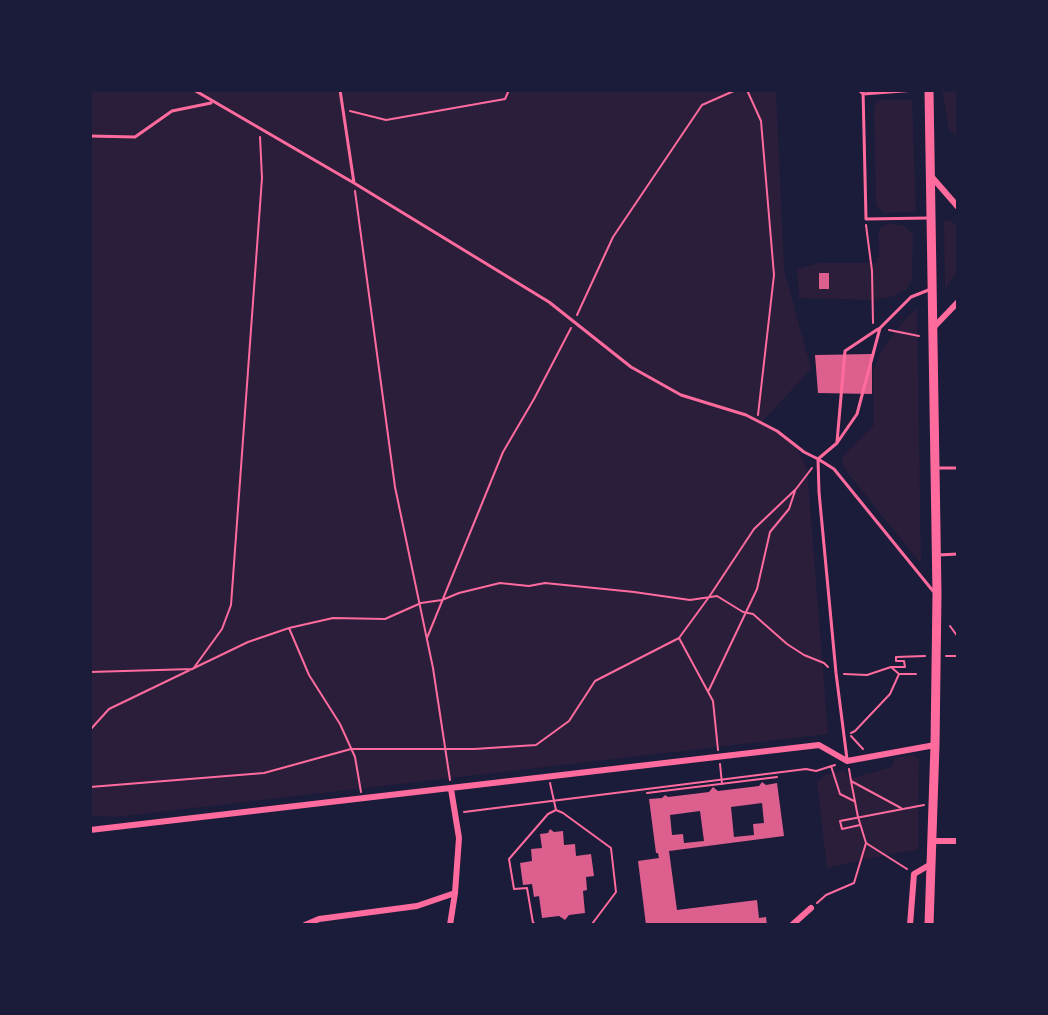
<!DOCTYPE html>
<style>
body{margin:0}
#map{position:relative;width:1048px;height:1015px;overflow:hidden;background:#1b1b3a;font-family:"DM Sans",sans-serif}
canvas{display:block}
.frame{position:absolute;inset:0;border:92px solid #1b1b3a;pointer-events:none}
</style>
<div id="map">
<canvas width="1048" height="1015"></canvas>
<div class="frame"></div>
</div>
<script>
const ctx = document.querySelector('canvas').getContext('2d');
ctx.lineJoin = 'round';
function fill(path, color) { ctx.fillStyle = color; ctx.fill(path, 'evenodd'); }
const shape = rows => new Path2D(rows.map(r => 'M' + r).join(''));
function stroke(path, color, width, dash) { ctx.strokeStyle = color; ctx.lineWidth = width; ctx.lineCap = dash ? 'butt' : 'round'; ctx.setLineDash(dash || []); ctx.stroke(path); }
fill(shape([
 [90,90,776,90,784,270,811,369,763,421,796,447,807,468,828,734,116,817,90,816],
 [942,90,958,90,958,138,949,129],
 [884,100,912,100,916,212,884,213,876,205,874,108,877,101],
 [944,220,952,221,958,228,958,270,945,290],
 [890,223,904,226,913,234,912,279,907,289,895,296,874,300,799,298,797,269,819,263,876,263,879,252,878,235,881,227],
 [917,309,921,564,847,472,842,463,843,456,874,425,873,371,882,349,906,318],
 [913,755,919,760,918,850,895,853,827,868,817,781,825,775,845,770,849,779,892,767,895,758]
]), '#2a1e3b');
fill(shape([
 [819,273,829,273,829,289,819,289],
 [872,354,872,394,818,393,815,355],
 [762,782,766,785,777,783,784,836,669,851,677,910,757,900,759,918,766,917,767,925,646,925,638,861,659,858,658,853,656,853,649,799,662,798,665,795,668,797,709,792,713,787,718,791,759,786],
 [762,803,764,823,753,824,754,835,734,837,731,807],
 [700,811,704,841,684,843,683,834,672,835,670,815],
 [550,829,554,832,563,831,564,845,575,844,576,856,591,854,594,876,586,877,587,890,583,891,585,913,569,915,565,920,559,916,542,918,539,896,534,897,532,884,523,885,520,863,532,861,531,849,542,848,540,834,548,833]
]), '#dd5f8e');
stroke(shape([
 [747,90,761,121,774,275,758,415],
 [350,111,386,120,505,99,509,90],
 [355,191,395,487,433,668,450,780],
 [866,225,872,271,873,323],
 [577,315,613,237,702,105,736,90],
 [889,330,919,336],
 [950,626,958,637],
 [289,628,309,675,340,724,355,757,361,792],
 [427,638,503,452,534,399,571,328],
 [679,638,709,597,754,529,796,489,812,468],
 [946,656,958,656],
 [896,657,925,656],
 [90,672,193,669,222,629,231,605,262,178,260,137],
 [844,674,867,675,891,667,905,667,904,661,896,661,896,657],
 [899,674,916,674],
 [708,692,757,589,770,532,789,509,795,491],
 [90,730,109,709,248,642,289,628,333,618,385,619,421,603,442,600,459,593,500,583,529,586,545,583,634,592,690,600,717,596,743,612,753,614,787,644,804,655,824,663,828,667],
 [851,733,855,731,890,694,899,674,891,667],
 [851,736,863,749],
 [720,764,722,784],
 [831,766,840,794,854,801],
 [849,769,851,781],
 [550,783,556,810],
 [90,787,264,773,351,749,474,749,536,745,569,721,595,681,679,638,713,701,718,750],
 [647,793,777,777],
 [901,808,851,781,858,817,866,843,907,869],
 [464,812,806,769,816,771,835,765],
 [860,825,842,829,840,821,924,805],
 [817,903,826,895,854,883,866,843],
 [537,925,533,923,527,888,514,889,509,859,548,814,556,810,563,813,611,848,616,892,592,924,585,925]
]), '#ff6b9d', 2);
stroke(shape([
 [194,90,354,183,549,302,631,367,681,395,746,415,777,431,804,452,818,459,819,492,836,673,847,759],
 [340,90,354,183],
 [859,90,863,94,916,90],
 [863,90,866,219,929,218],
 [90,136,135,137,172,111,211,103],
 [931,289,911,297,880,328,857,414,837,443,818,459,834,469,933,591],
 [837,442,845,351,878,329],
 [936,468,958,468],
 [938,555,958,554]
]), '#ff6b9d', 3);
stroke(shape([
 [931,176,958,207],
 [933,328,958,302],
 [90,830,819,745,847,761,935,745],
 [932,841,958,841],
 [305,925,319,919,417,906,455,893],
 [450,925,455,893,459,838,451,789],
 [792,925,811,908],
 [910,925,914,874,931,864]
]), '#ff6b9d', 6);
stroke(shape([
 [929,90,937,594,935,745,929,925]
]), '#ff6b9d', 9);
</script>
